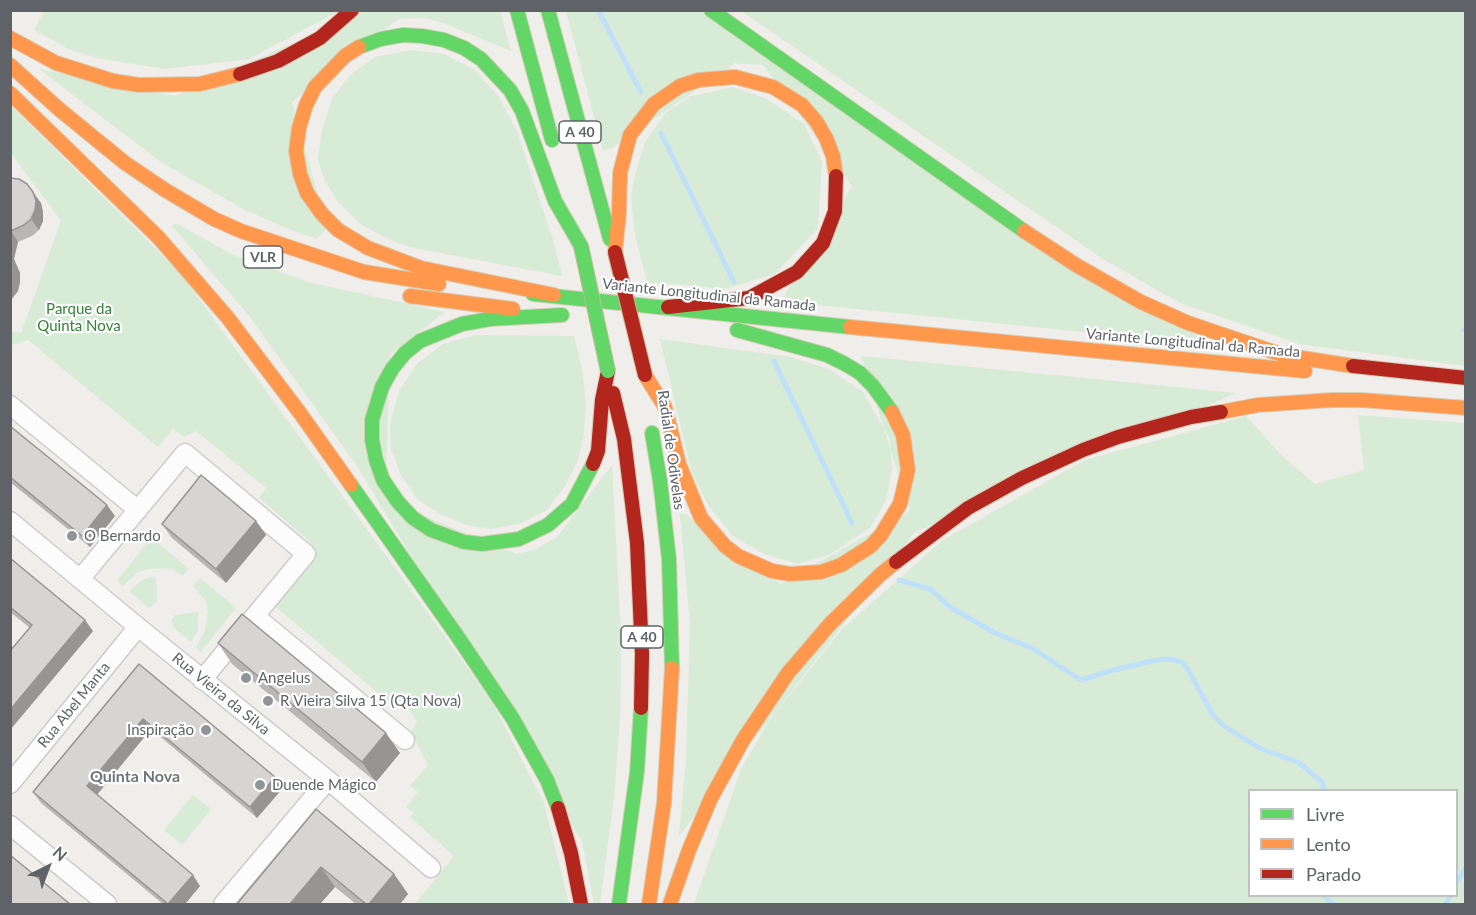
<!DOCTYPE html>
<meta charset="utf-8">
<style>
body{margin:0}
#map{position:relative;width:1476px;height:915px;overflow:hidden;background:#efeeea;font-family:Lato,sans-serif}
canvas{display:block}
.frame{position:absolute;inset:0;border:12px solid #5f6368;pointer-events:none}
.legend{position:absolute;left:1248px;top:789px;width:210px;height:108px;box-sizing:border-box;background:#fff;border:2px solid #bfc1c3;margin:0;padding:8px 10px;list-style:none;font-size:18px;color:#5f6368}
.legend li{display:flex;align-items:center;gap:12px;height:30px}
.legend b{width:30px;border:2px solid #bfc1c3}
.north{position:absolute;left:18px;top:837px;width:60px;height:60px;-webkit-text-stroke:4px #fff;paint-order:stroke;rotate:42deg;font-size:16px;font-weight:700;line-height:24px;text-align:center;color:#5f6368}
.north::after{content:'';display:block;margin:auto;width:21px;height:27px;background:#5f6368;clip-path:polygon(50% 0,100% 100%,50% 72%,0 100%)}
</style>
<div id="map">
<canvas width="1476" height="915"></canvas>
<div class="frame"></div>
<ul class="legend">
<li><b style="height:8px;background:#63d668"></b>Livre</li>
<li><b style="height:8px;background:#ff974d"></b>Lento</li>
<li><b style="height:8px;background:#b3261e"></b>Parado</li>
</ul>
<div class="north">N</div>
</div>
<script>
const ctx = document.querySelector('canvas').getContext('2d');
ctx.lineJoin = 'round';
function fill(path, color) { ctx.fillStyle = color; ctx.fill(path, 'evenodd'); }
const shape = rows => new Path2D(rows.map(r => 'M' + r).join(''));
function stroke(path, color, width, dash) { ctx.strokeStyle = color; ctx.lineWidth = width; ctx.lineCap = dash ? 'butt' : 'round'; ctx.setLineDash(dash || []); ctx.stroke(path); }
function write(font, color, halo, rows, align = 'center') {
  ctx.font = font + ' Lato,sans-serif'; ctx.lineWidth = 4.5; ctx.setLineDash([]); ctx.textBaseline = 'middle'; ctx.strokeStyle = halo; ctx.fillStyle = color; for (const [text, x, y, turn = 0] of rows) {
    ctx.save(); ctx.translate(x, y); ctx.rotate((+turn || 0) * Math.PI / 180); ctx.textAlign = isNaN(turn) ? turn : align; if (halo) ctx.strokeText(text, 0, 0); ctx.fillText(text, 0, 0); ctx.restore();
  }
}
fill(shape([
 [366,10,500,11,511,51,446,24,425,18,398,19,292,102,327,228,317,239,291,230,245,210,161,162,39,69,175,96],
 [44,11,339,11,249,59,165,69,102,59,73,51,34,30],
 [566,11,700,11,1211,345,788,302,785,294,852,186,763,65,735,63,612,148,603,151],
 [741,11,1465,11,1465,366,1299,344,1180,303,1103,259],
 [412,50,444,54,475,70,499,97,517,131,555,246,562,276,409,247,386,238,360,224,338,202,325,181,318,159,322,130,332,99,349,76,375,57],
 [733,87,767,99,804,124,822,162,818,228,775,274,725,289,647,282,635,235,631,197,636,171,645,142,666,112,691,96],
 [11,106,181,274,491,700,544,803,569,904,415,904,454,856,410,817,414,813,406,807,418,792,410,786,428,765,411,732,417,722,401,697,390,703,276,607,279,598,309,567,312,546,309,541,259,498,266,488,196,431,184,437,173,429,158,447,28,340,11,345,10,330,21,333,61,221,11,153],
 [176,223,231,254,308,282,445,312,390,355,385,500,516,554,536,549,557,537,612,465,621,637,620,720,614,797,600,904,594,904,582,841,359,469,250,317,172,226],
 [476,335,574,336,582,369,586,405,584,433,578,460,565,486,547,510,519,524,491,529,466,525,440,514,417,499,401,475,391,449,390,424,399,391,418,363,443,344],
 [660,339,790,357,829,369,863,392,890,439,892,469,886,500,870,528,829,555,798,564,764,554,733,536,710,508,692,474],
 [861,356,1236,393,915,532,679,836,686,760,690,624,680,514,685,514,780,584,910,511],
 [1358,415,1465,423,1465,904,694,904,741,769,769,721,842,629,943,540,1085,460,1246,416,1281,455,1315,484,1364,470],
 [1250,790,1456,790,1456,896,1250,896],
 [151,537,189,569,182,576,174,570,165,568,148,569,138,572,123,586,117,581],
 [154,577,156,578,157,601,149,608,129,591,143,579],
 [200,578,236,608,201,652,196,647,205,630,208,612,206,601,193,586],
 [198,612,198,630,191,642,173,627,172,619,175,615],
 [193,795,211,809,182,845,164,830]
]), '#d8ebd6');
stroke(shape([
 [598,10,641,92],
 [661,133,734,282],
 [1463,330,1466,330],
 [774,361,852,523],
 [899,580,930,589,950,607,995,633,1032,648,1081,680,1110,671,1156,660,1170,659,1182,662,1187,668,1213,715,1224,726,1261,749,1298,762,1322,782,1325,790],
 [1456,884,1466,867],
 [1324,896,1333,904],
 [1446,904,1450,896]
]), '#bfe0f9', 5);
const street = shape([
 [10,405,138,510],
 [10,521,138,627,328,780,431,868],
 [80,579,185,453,306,554,202,680],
 [255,616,405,740],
 [10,784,138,627],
 [10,825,107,904],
 [223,904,328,780]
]);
const fast = shape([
 [517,10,552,140],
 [548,10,610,239],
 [711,10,1024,231],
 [359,47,381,39,403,35,422,36,444,40,464,48,481,59,510,90,522,111,555,201,581,246],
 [533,294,850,327],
 [562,315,490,319,462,324,420,341,405,353,392,369,382,387,372,420,372,440,376,460,383,480,398,502,413,518,431,530,464,542,482,544,519,539,548,525,572,504,593,464],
 [737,330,827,355,845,364,860,373,873,386,892,412],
 [652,433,660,481,669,559,672,668],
 [351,485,458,637,513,719,547,780,558,808],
 [619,904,637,772,641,708]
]);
const slow = shape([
 [10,38,56,63,113,81,139,85,200,84,240,74],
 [359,47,345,56,315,87,306,105,299,128,296,151,300,174,307,193,322,214,338,230,368,248,421,268,554,295],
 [10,65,60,110,125,163,165,190,214,219,241,231,364,272,439,284],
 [10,93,159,238,228,318,300,413,351,485],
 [1024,231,1076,265,1141,302,1188,323,1283,355,1353,366],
 [615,252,619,214,620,173,630,135,654,104,680,86,699,80,735,77,773,87,802,105,816,121,826,138,833,156,836,176],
 [410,296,513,309],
 [850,327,1305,371],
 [645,375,665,407,679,464,701,518,725,546,738,556,772,571,790,574,821,572,841,565,871,546,881,535,900,504,908,470,903,435,892,412],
 [1221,412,1258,405,1332,400,1361,400,1466,408],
 [649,904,664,803,672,668],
 [670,904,689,850,711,798,743,740,788,673,830,624,881,574,896,562]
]);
const jam = shape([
 [240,74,278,61,320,38,352,10],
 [668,307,749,298,797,272,823,243,835,211,836,176],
 [1353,366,1466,378],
 [613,393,624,439,637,543,642,654,641,708],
 [593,464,598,451,602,400,608,371],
 [896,562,968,508,1022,478,1083,450,1118,437,1191,417,1221,412],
 [558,808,571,853,581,904]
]);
stroke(street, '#cbcccc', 21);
stroke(fast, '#d7ceb8', 16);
stroke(slow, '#d7ceb8', 16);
stroke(jam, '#d7ceb8', 16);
stroke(street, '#fdfcfc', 18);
stroke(fast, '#63d668', 14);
stroke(slow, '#ff974d', 14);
stroke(jam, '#b3261e', 14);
const fastBridge = shape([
 [581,246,608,371]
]);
const jamBridge = shape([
 [615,252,645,375]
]);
stroke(fastBridge, '#c8b996', 16, []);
stroke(jamBridge, '#c8b996', 16, []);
stroke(fastBridge, '#63d668', 14);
stroke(jamBridge, '#b3261e', 14);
fill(shape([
 [10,178,41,203,43,212,43,221,39,230,32,236,18,242,14,259,20,273,20,282,18,291,10,300],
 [10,426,115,516,90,547,10,482],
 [256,521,266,535,226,583,172,538,162,524],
 [10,558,93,631,10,730,10,651,30,628,10,612],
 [218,643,400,753,376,782,232,664],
 [139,664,275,777,283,788,257,818,151,729,97,795,200,886,185,904,163,904,41,803,33,792],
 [316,809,394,874,408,894,400,904,356,904,335,887,320,904,237,904]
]), '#b8b7b5');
fill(shape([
 [33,192,41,203,43,212,43,221,39,230,31,219],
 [11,231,18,242,14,259,20,273,20,282,18,291,12,299,10,297],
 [107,505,115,516,90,547,82,536],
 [256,521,266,535,226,583,216,569],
 [85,620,93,631,10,730,10,710],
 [143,719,151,729,95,797,87,786],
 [386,733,400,753,376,782,362,762],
 [275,777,283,788,257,818,250,807],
 [321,867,335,887,320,904,290,904],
 [394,874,408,894,400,904,369,904],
 [193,875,200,886,185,904,168,904]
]), '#969594');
const building = shape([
 [10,178,19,179,27,184,33,192,36,201,35,210,31,219,24,225,11,231,10,232,10,178],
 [10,258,12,262,13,271,10,279,10,258],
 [10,426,107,505,82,536,10,477,10,426],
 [201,475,256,521,216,569,162,524,201,475],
 [10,558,85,620,10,710,10,651,32,625,10,607,10,558],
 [242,614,386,733,362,762,218,643,242,614],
 [139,664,275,777,250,807,143,719,87,786,193,875,168,904,33,792,139,664],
 [316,809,394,874,369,904,366,904,321,867,290,904,237,904,316,809],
 [10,855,70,904,10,904,10,855]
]);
fill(building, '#d6d5d3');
stroke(building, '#969594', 1.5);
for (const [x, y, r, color] of [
 [72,536,6,"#919496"],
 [246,678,6,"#919496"],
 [268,701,6,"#919496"],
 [206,730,6,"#919496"],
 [260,785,6,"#919496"]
]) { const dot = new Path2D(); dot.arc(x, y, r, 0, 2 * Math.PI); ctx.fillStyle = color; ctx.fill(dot); stroke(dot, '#fff', 2); }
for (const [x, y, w] of [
 [580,132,42],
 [263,257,39],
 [642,637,42]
]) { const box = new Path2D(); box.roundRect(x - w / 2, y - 11, w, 22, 4.5); ctx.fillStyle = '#fff'; ctx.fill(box); stroke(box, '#5f6368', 1.5); }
write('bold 14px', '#5f6368', null, [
 ["A 40",580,132],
 ["VLR",263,257],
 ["A 40",642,637]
]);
write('15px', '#5f6368', '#fff', [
 ["Variante Longitudinal da Ramada",709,295,6],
 ["Variante Longitudinal da Ramada",1193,343,5],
 ["Radial de Odivelas",671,450,82],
 ["Rua Vieira da Silva",221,694,39],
 ["Rua Abel Manta",74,705,-51]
]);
write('15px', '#348238', '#fff', [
 ["Parque da",79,309],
 ["Quinta Nova",79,326]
]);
write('15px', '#5f6368', '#fff', [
 ["O Bernardo",84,536],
 ["Angelus",258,678],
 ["R Vieira Silva 15 (Qta Nova)",280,701],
 ["Inspiração",194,730,"right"],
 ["Duende Mágico",272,785]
], 'left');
write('bold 16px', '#70757a', '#fff', [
 ["Quinta Nova",135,777]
]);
</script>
